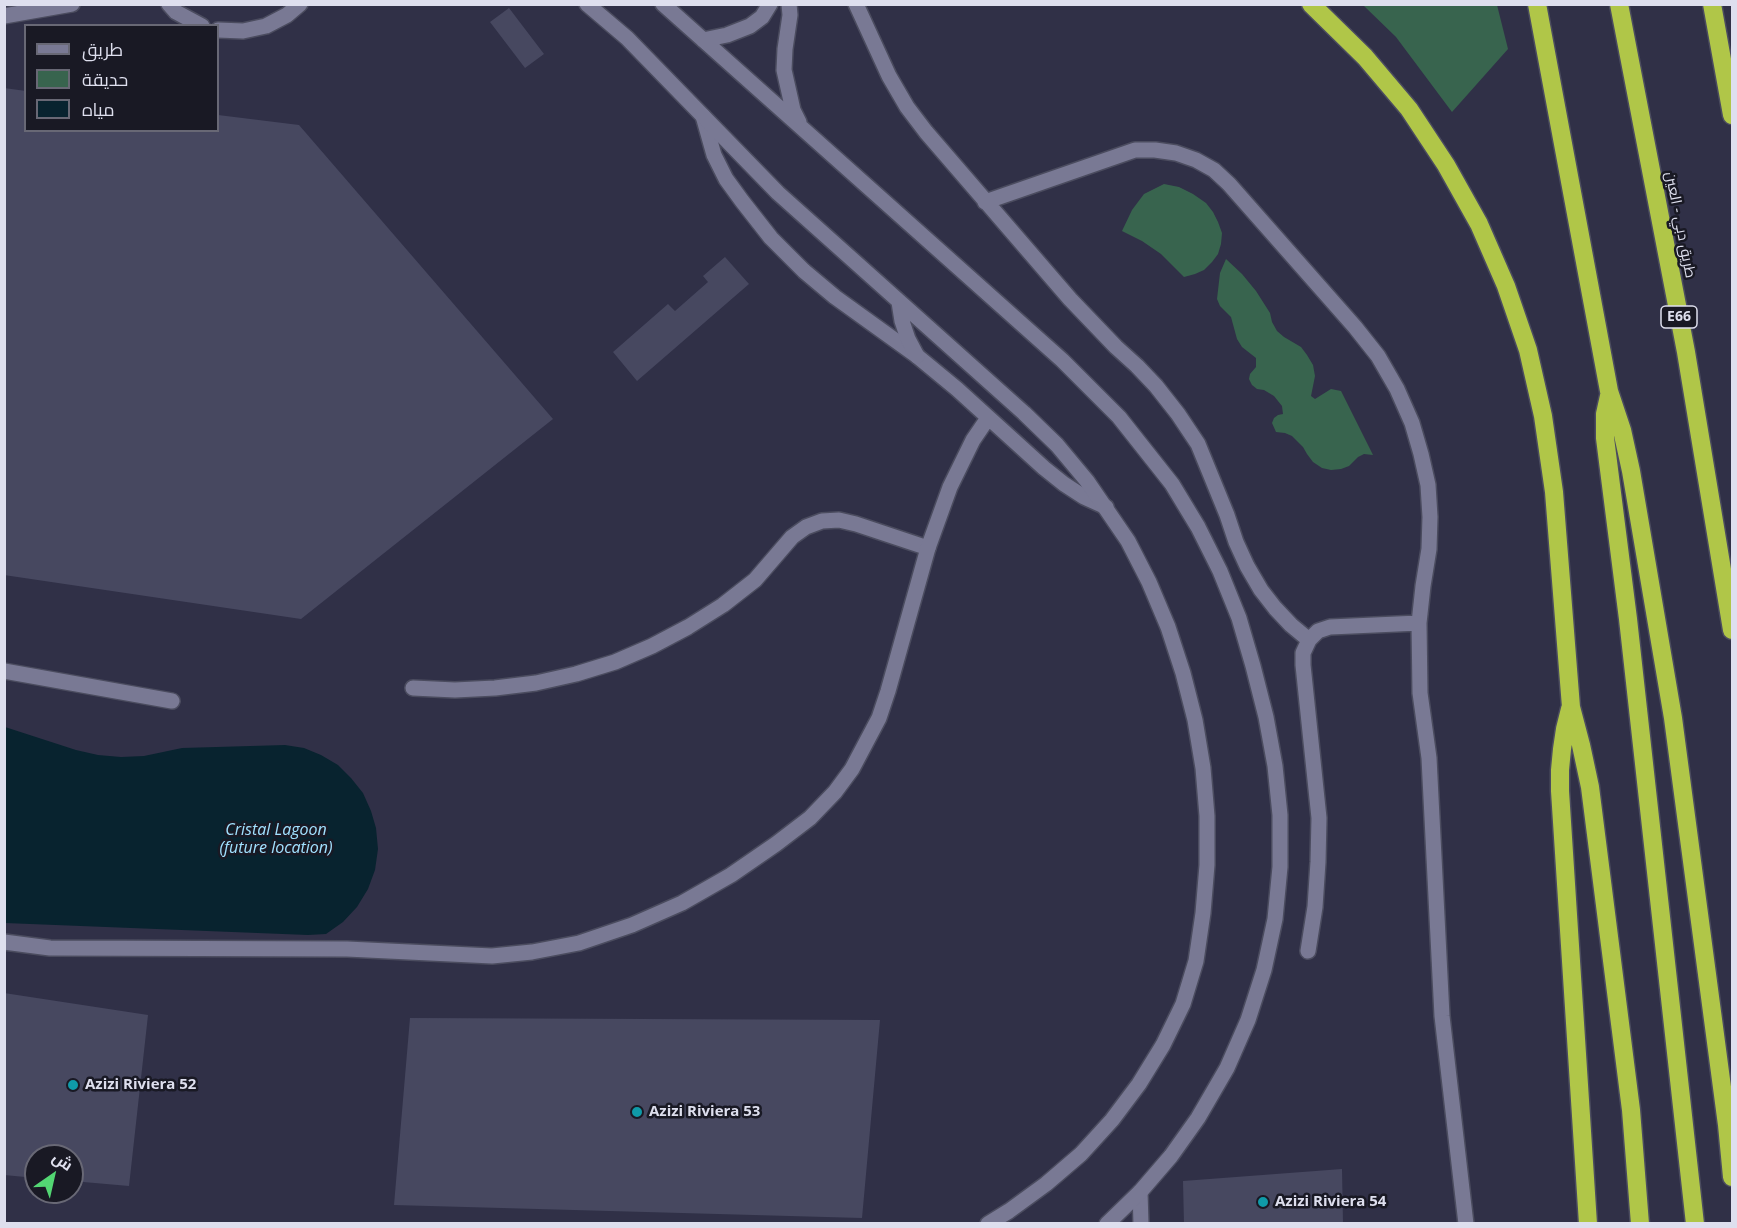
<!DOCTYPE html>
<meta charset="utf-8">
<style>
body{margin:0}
#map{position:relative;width:1737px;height:1228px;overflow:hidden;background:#303047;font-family:"Open Sans",Cairo,sans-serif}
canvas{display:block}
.frame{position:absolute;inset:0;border:6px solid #dedfee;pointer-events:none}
.legend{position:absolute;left:24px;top:24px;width:195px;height:108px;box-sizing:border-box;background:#191924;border:2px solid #686875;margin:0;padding:8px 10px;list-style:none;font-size:18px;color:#dedfee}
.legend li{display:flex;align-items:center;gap:12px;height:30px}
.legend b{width:30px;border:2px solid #686875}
.north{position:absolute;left:24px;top:1144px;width:60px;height:60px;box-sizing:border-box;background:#191924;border:2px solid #686875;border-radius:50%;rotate:34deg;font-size:16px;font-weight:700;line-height:24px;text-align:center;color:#dedfee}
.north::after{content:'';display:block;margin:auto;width:21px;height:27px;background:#53d673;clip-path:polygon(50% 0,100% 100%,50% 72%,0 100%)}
</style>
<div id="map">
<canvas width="1737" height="1228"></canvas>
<div class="frame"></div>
<ul class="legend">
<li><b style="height:8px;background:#797994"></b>طريق</li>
<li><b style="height:16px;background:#38644e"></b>حديقة</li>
<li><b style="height:16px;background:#08232f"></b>مياه</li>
</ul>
<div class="north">ش</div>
</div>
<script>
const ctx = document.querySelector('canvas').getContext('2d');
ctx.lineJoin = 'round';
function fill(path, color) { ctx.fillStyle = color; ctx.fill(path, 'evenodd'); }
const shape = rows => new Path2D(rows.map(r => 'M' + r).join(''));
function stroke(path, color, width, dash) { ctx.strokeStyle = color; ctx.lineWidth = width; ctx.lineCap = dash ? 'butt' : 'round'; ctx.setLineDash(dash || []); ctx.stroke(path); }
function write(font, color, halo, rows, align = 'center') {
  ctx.font = font + ' "Open Sans",Cairo,sans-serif'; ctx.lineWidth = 5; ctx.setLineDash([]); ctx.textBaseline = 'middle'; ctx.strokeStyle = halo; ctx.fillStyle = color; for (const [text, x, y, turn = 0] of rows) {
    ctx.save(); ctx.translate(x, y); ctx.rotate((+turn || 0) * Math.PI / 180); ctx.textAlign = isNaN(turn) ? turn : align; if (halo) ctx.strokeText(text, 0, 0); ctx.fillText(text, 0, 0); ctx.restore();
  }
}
fill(shape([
 [1363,5,1497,5,1508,49,1452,112,1396,37],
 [1164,184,1179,187,1193,194,1206,203,1213,212,1218,222,1222,233,1221,244,1218,254,1212,262,1204,270,1195,274,1184,277,1161,254,1142,241,1122,231,1132,210,1144,194],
 [1226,259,1242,274,1256,291,1270,313,1272,322,1277,331,1284,337,1301,347,1307,355,1313,365,1315,376,1311,396,1315,399,1331,389,1341,391,1373,455,1364,454,1358,457,1349,466,1341,469,1331,470,1322,468,1313,462,1307,454,1303,447,1292,436,1285,433,1276,432,1272,423,1274,418,1278,415,1283,414,1282,406,1274,396,1264,390,1257,389,1252,385,1249,379,1250,374,1256,367,1256,358,1242,347,1237,339,1231,317,1220,306,1217,299,1220,273]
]), '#38644e');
fill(shape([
 [5,727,76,750,98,755,121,757,144,756,182,748,285,745,304,748,321,755,338,765,351,778,363,793,371,811,376,828,378,849,375,870,368,889,357,907,343,922,326,934,308,935,5,923]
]), '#08232f');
fill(shape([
 [509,8,544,54,525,68,490,22],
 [4,88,26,91,26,130,218,130,218,115,299,125,553,419,301,619,4,575],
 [725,257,749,284,637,381,613,352,668,304,675,311,708,282,703,276],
 [4,993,148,1015,129,1186,72,1181,72,1156,36,1156,36,1178,4,1175],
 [410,1018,880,1020,862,1218,394,1205],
 [1342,1169,1343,1224,1184,1224,1183,1181]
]), '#474860');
const service = shape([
 [856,4,889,76,907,107,926,132,1070,299,1116,347,1137,366,1156,386,1178,414,1198,444,1227,515,1236,542,1247,566,1261,590,1275,608,1291,625,1309,640],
 [985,202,1135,150,1155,150,1176,153,1196,160,1214,170,1229,184,1355,327,1378,356,1397,389,1412,423,1421,454,1428,485,1430,517,1429,549,1423,586,1419,623,1420,693,1429,758,1442,1016,1466,1224],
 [413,688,455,690,495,688,536,683,576,674,615,662,652,646,688,627,723,605,755,580,792,537,806,527,822,521,839,520,856,524,928,548],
 [1308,951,1315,907,1318,862,1319,818,1303,665,1303,653,1309,640,1318,631,1330,627,1419,623],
 [1140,1192,1141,1224]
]);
const minor = shape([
 [703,116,714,155,726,179,742,201,771,238,804,271,835,297,917,356,957,389,1044,468,1064,484,1084,497,1106,507],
 [4,671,172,701],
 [4,942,50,948,347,949,492,956,532,952,579,943,632,925,682,903,731,875,776,844,810,818,835,792,852,769,879,718,888,691,928,548,950,487,973,440,988,418]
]);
const tertiary = shape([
 [169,4,176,12,202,26],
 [587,4,627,38,778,193,1024,413,1057,445,1087,481,1128,541,1149,582,1168,627,1183,673,1195,720,1203,768,1207,816,1207,865,1203,913,1196,961,1183,1004,1163,1045,1139,1084,1112,1120,1081,1154,1046,1184,1009,1211,988,1224],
 [663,4,1062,360,1119,417,1172,484,1198,527,1220,571,1239,618,1253,666,1266,717,1275,766,1280,815,1280,867,1275,919,1264,970,1248,1020,1227,1068,1198,1118,1171,1156,1140,1192,1107,1224],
 [789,4,790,15,785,49,784,70,793,110,799,122],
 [4,16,72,4],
 [218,30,243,31,266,26,287,15,300,4],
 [703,40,727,35,750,26,762,17,770,4],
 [899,302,902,321,908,339,917,356]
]);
const motorway = shape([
 [1311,4,1365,57,1409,109,1446,165,1479,224,1506,286,1528,350,1543,416,1554,492,1571,707,1581,745,1590,787,1631,1110,1640,1224],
 [1537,4,1609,391,1622,430,1631,471,1673,718,1727,1125,1732,1177],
 [1619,4,1686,352,1732,630],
 [1712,4,1732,115],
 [1609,396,1605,414,1605,438,1628,619,1695,1224],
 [1570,709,1565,729,1562,749,1560,770,1560,791,1588,1224]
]);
stroke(service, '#4b4c5f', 18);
stroke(minor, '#4b4c5f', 18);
stroke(tertiary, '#4b4c5f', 18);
stroke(motorway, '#4b4c5f', 21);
stroke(service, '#797994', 15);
stroke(minor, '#797994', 15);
stroke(tertiary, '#797994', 15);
stroke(motorway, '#b0c648', 18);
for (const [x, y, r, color] of [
 [73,1085,6,"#0f9aa8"],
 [637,1112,6,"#0f9aa8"],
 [1263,1202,6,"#0f9aa8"]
]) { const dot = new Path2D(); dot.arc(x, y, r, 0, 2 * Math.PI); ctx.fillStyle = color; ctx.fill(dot); stroke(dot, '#191924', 2); }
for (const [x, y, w] of [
 [1679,317,36]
]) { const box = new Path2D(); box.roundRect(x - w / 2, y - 11, w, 22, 4.5); ctx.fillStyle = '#191924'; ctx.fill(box); stroke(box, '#dedfee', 1.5); }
write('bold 14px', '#dedfee', null, [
 ["E66",1679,317]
]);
write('15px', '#dedfee', '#191924', [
 ["طريق دبي - العين",1680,225,79]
]);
write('bold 15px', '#dedfee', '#191924', [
 ["Azizi Riviera 52",85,1085],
 ["Azizi Riviera 53",649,1112],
 ["Azizi Riviera 54",1275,1202]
], 'left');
write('italic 16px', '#a1e1ff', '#191924', [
 ["Cristal Lagoon",276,830],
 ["(future location)",276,848]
]);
</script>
